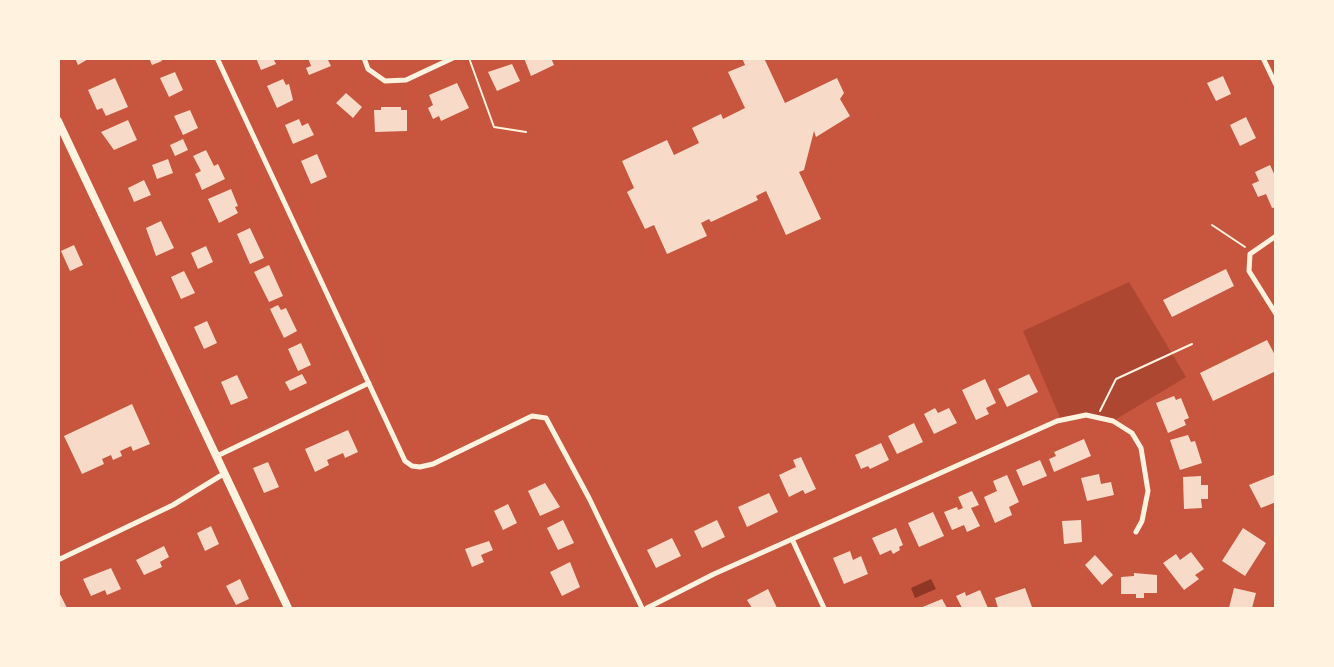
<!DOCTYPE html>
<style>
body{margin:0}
#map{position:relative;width:1334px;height:667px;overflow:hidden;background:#c8553d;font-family:Karla,sans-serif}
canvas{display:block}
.frame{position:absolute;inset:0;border:60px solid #fff3e0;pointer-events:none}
</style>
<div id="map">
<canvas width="1334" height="667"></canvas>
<div class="frame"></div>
</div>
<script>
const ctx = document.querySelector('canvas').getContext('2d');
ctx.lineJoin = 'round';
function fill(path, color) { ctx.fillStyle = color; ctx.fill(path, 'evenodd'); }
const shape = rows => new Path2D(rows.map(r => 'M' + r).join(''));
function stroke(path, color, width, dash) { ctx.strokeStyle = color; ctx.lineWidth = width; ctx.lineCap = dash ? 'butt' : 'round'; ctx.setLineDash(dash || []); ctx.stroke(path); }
fill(shape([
 [1129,282,1186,377,1113,421,1086,415,1061,420,1023,331]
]), '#ae4732');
fill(shape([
 [931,579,936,589,915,598,911,588]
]), '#8f3625');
fill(shape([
 [75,58,90,58,78,65],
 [149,58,161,58,162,61,152,65],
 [256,58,273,58,276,64,261,70],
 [308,58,327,58,331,66,309,75,306,68,311,66],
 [524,58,551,58,554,65,531,76],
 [742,58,764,58,785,103,837,78,844,93,840,99,850,116,816,137,814,131,804,170,799,172,821,219,786,235,766,191,756,196,758,200,711,222,709,219,701,223,707,236,667,254,654,225,645,229,627,192,634,188,622,161,667,140,674,155,699,143,692,128,721,114,723,119,745,108,728,72,745,65],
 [512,64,520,81,497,91,488,72],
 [175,72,183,90,169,97,160,78],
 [1223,76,1231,94,1216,101,1207,83],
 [115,78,128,107,106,116,102,108,97,110,88,90],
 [283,79,286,85,289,84,293,100,277,108,267,86],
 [457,83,469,108,441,121,439,116,433,119,428,108,433,105,429,95],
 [346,93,362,107,353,118,336,103],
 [381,107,401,107,401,110,407,110,407,131,375,132,374,110,381,110],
 [190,110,198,128,183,135,174,116],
 [1246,117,1256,138,1240,146,1230,125],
 [299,119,302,126,308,123,314,135,293,144,285,125],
 [128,120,137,140,114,150,101,132],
 [183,139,188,150,175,156,170,145],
 [206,150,214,166,218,164,225,179,202,190,195,174,201,171,193,156],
 [317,154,327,177,311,184,301,161],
 [168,159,173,173,157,179,152,165],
 [1270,165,1276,178,1276,207,1272,208,1266,194,1258,197,1252,184,1259,181,1255,172],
 [144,180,151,195,134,202,128,188],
 [231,189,238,206,235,207,238,213,219,223,208,199],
 [161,221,174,248,156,256,146,228],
 [250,228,264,258,250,264,237,234],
 [74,245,83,265,70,271,61,251],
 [206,246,213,262,198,269,191,253],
 [269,265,283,296,269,302,254,272],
 [1226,269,1234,286,1172,317,1163,300],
 [184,271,195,293,181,299,171,277],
 [278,305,281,310,286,308,297,331,284,338,270,309],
 [207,321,217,343,204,349,194,327],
 [1267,340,1276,357,1276,371,1213,401,1200,373],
 [301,343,311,365,298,371,288,349],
 [302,374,307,383,290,391,285,382],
 [1029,374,1038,392,1007,407,998,389],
 [237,375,248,398,231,405,221,382],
 [985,379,996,403,986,408,989,414,976,420,962,390],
 [1174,396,1176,400,1181,398,1189,418,1184,420,1186,425,1168,433,1156,403],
 [132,404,150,444,133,451,131,446,120,451,122,456,113,460,111,455,102,459,104,464,82,474,64,436],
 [935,408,938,413,949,408,957,423,934,434,924,414],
 [914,423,923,442,897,454,888,436],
 [348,430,358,452,345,458,343,453,327,460,329,465,315,472,305,449],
 [1188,435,1191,442,1195,441,1202,463,1180,470,1170,440],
 [1084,439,1091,456,1054,472,1049,459,1056,456,1054,452],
 [881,443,889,460,870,469,868,466,861,469,855,455],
 [801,457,816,489,805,494,803,490,789,497,779,475,796,467,793,460],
 [1040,460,1047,476,1023,486,1016,470],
 [268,462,279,487,264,493,253,468],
 [1099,474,1101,484,1111,482,1114,495,1087,501,1081,478],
 [1276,474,1276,502,1261,508,1249,485],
 [1007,475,1019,502,1009,507,1012,515,995,523,984,497,997,491,993,481],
 [1201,476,1201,485,1208,485,1208,499,1201,499,1202,508,1184,509,1183,477],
 [545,483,560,507,540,516,528,491],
 [972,491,979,505,971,508,980,526,967,532,964,525,952,530,944,512,957,507,958,510,963,508,958,497],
 [769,493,778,512,747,527,738,507],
 [508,504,517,523,503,530,494,511],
 [933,512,944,536,919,547,908,523],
 [563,520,574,543,558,550,547,528],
 [717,520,725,537,702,548,694,531],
 [1081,520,1082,542,1064,544,1062,521],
 [211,526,219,544,205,551,197,533],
 [896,528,903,545,899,547,900,550,893,554,891,550,880,555,872,538],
 [1243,528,1266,543,1245,576,1222,561],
 [672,538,681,556,656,568,647,550],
 [489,541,493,550,481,555,484,562,472,567,465,549],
 [164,546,169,557,160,562,162,567,144,575,136,560],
 [850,551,853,560,861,556,868,574,844,584,833,558],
 [1191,552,1204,569,1195,575,1199,579,1184,590,1163,563,1176,554,1180,560],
 [1095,555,1113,575,1102,585,1085,565],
 [570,562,580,587,562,596,550,572],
 [111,568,121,589,107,595,105,590,91,596,83,579],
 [1134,573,1157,575,1157,593,1144,593,1144,598,1136,598,1136,594,1121,594,1121,577,1134,576],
 [240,579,249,599,236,605,226,586],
 [1025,588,1032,607,998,608,995,598],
 [1234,588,1256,593,1252,608,1229,608],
 [768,589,777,608,752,608,747,600],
 [58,590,67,608,58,608],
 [980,590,988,608,962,608,956,596,965,592,966,596],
 [942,599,947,608,920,608]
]), '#f7dbc8');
stroke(shape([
 [469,58,494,127,526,132],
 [1212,225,1245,247],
 [1100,411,1116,379,1192,344]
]), '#fff3e0', 2);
stroke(shape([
 [217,58,405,461,412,466,420,467,433,464,532,416,546,418,589,498,642,608],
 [364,58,368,69,385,81,406,80,453,58],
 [1263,58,1276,85],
 [1276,236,1250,254,1249,271,1276,314],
 [217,456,369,383],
 [792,539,824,608],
 [58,560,173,505,225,473],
 [647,608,714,574,1057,421,1086,415,1113,421,1132,433,1141,448,1148,491,1142,521,1136,532]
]), '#fff3e0', 5);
stroke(shape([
 [58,121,288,608]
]), '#fff3e0', 8);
</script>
